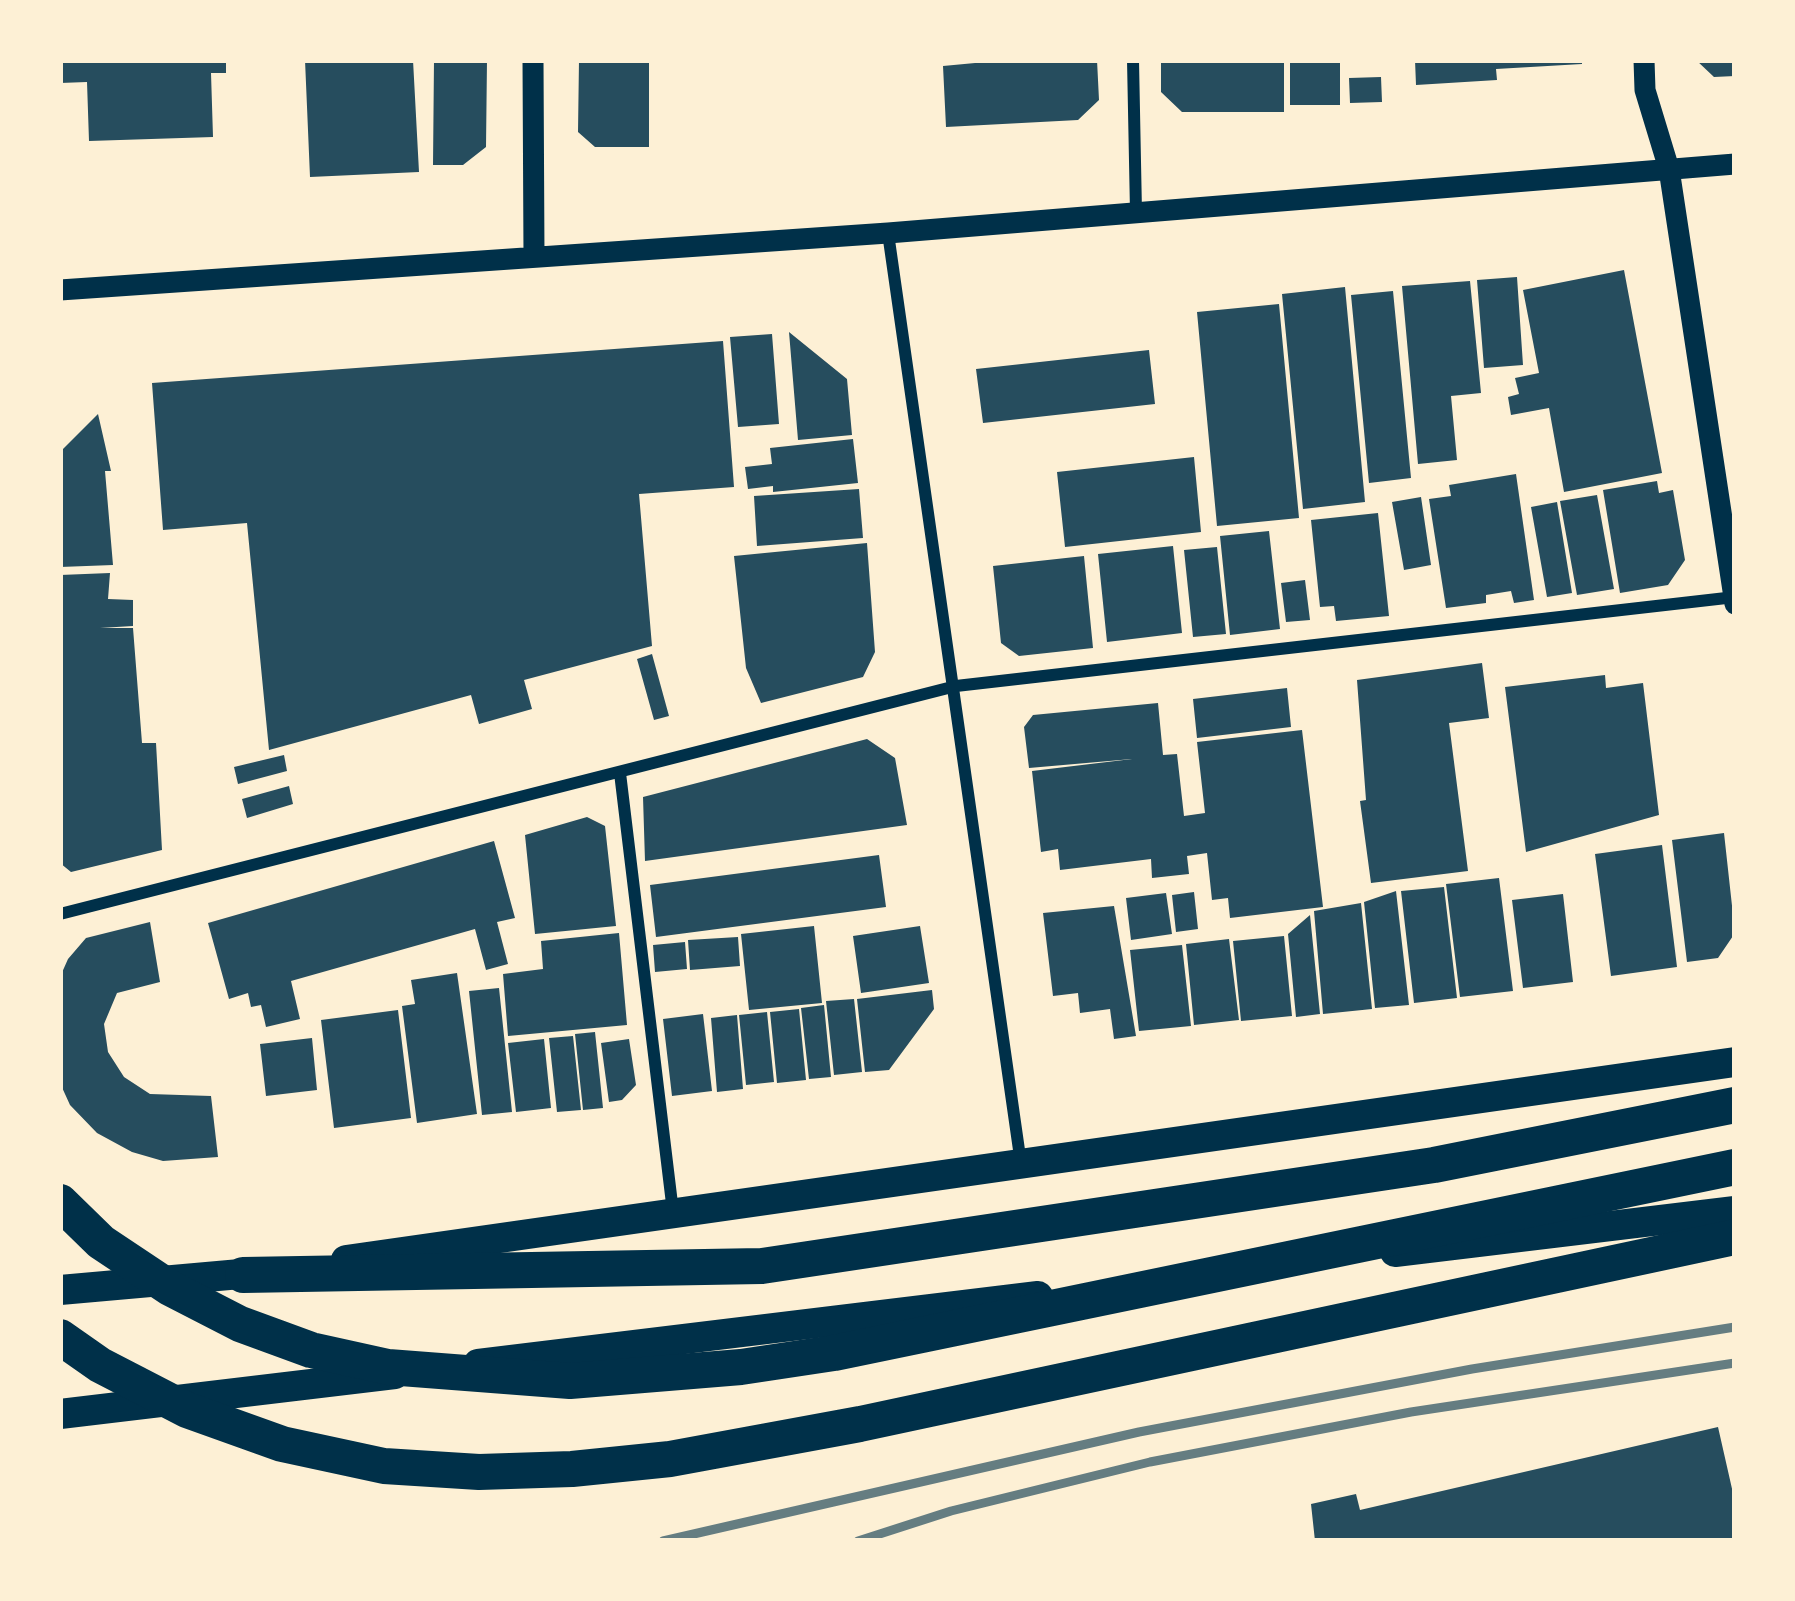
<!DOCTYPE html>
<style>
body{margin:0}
#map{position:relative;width:1795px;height:1601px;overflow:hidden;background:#fdf0d5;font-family:"Noto Sans",sans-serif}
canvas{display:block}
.frame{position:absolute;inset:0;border:63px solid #fdf0d5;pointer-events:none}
</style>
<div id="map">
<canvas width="1795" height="1601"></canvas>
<div class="frame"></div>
</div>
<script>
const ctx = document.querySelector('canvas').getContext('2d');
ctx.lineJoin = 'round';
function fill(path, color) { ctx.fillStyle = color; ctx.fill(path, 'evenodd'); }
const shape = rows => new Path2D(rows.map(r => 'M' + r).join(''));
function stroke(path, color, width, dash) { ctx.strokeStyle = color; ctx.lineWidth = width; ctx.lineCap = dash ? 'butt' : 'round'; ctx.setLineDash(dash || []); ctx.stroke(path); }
fill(shape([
 [60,60,226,60,226,73,211,73,213,137,89,141,87,82,60,83],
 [305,60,413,60,419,172,310,177],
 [434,60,487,60,486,147,463,165,433,165],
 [579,60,649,60,649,147,595,147,578,132],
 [1007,60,1097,60,1099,100,1078,120,946,127,943,66],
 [1161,60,1284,60,1284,112,1182,112,1161,92],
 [1290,60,1340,60,1340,105,1290,105],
 [1415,60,1582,60,1582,64,1496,69,1497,80,1416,85],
 [1696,60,1735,60,1735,76,1714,77],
 [1381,77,1382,102,1350,103,1349,78],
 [1624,270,1662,473,1564,492,1549,408,1511,415,1508,397,1519,394,1515,378,1539,373,1523,290],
 [1517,277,1523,365,1484,368,1477,280],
 [1470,281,1481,393,1451,396,1457,460,1418,464,1402,286],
 [1345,287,1365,502,1303,509,1282,294],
 [1393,291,1411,478,1369,483,1351,295],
 [1279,304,1299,518,1217,526,1197,312],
 [789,332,847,379,852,435,798,440],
 [772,334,779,424,738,427,730,337],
 [723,341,734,487,639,494,652,646,524,680,532,709,479,724,471,695,269,750,247,523,163,530,152,383],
 [1149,350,1155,404,983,423,976,369],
 [98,414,111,471,105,471,113,565,60,567,60,452],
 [853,439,858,483,773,492,773,486,748,489,745,467,772,464,770,448],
 [1194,457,1201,532,1065,547,1057,472],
 [1516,474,1534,600,1514,603,1511,591,1486,595,1486,603,1446,608,1429,499,1451,496,1449,485],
 [1657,481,1659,493,1673,490,1685,560,1668,585,1620,593,1603,490],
 [859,489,863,538,757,546,754,496],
 [1597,495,1614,589,1577,595,1560,501],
 [1421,497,1431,565,1404,570,1392,502],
 [1557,502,1572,593,1547,597,1531,507],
 [1378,513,1389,616,1336,621,1334,606,1320,607,1311,520],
 [1269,531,1280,629,1230,635,1220,536],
 [867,543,875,652,863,677,761,703,746,668,734,556],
 [1173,546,1182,633,1107,642,1098,554],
 [1217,547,1226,634,1193,637,1184,550],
 [1084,556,1093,648,1019,656,1001,643,993,566],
 [110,573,108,599,133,600,133,626,100,628,133,628,142,743,156,743,162,850,71,872,60,863,60,575],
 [1305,580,1310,620,1286,622,1281,583],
 [652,654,669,716,654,720,637,659],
 [1482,663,1489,718,1449,723,1468,871,1371,883,1360,801,1366,800,1357,680],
 [1605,675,1606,688,1643,683,1659,815,1526,852,1505,687],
 [1287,688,1291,727,1197,738,1193,699],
 [1158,703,1163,755,1177,754,1184,816,1205,813,1197,742,1302,730,1323,907,1230,918,1228,898,1212,900,1207,853,1187,856,1189,874,1152,878,1151,859,1060,870,1058,849,1041,852,1032,771,1132,759,1029,768,1024,727,1033,715],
 [867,739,895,758,907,825,645,861,643,797],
 [284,755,287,771,238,784,234,767],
 [289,786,293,804,247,818,242,799],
 [587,817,605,826,616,926,535,934,525,835],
 [1724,833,1735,933,1718,958,1687,962,1672,840],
 [494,841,515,918,497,922,508,964,486,970,475,929,291,981,300,1019,266,1027,261,1005,251,1007,248,993,229,999,208,923],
 [1662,845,1677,967,1611,976,1595,854],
 [879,855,886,907,656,937,650,885],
 [1499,878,1513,991,1460,997,1446,884],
 [1444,887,1457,998,1414,1003,1401,891],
 [1396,891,1409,1005,1375,1008,1364,902],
 [1194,892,1198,929,1176,932,1172,895],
 [1166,893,1172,934,1131,940,1126,898],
 [1563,894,1573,982,1523,988,1512,900],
 [1361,903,1372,1009,1323,1014,1314,911],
 [1114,906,1136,1036,1114,1039,1110,1009,1080,1013,1078,993,1053,996,1043,913],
 [1310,915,1320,1014,1296,1017,1288,934],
 [150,922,160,982,117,993,104,1024,108,1052,124,1077,150,1094,211,1096,218,1157,163,1161,132,1152,97,1133,70,1105,60,1083,60,977,68,959,86,938],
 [814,926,822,1003,749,1010,741,934],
 [920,926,929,983,861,993,853,936],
 [619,933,627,1025,508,1036,503,974,543,969,541,941],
 [1284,936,1292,1016,1241,1021,1233,941],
 [738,937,740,966,690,970,688,940],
 [1229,939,1239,1020,1194,1025,1186,944],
 [685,942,687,969,655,972,653,945],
 [1182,945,1191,1026,1139,1031,1130,950],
 [457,973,477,1114,417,1123,402,1006,415,1004,411,980],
 [499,988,512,1112,482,1115,469,991],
 [932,990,934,1009,889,1070,865,1072,857,999],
 [854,999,862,1072,834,1075,826,1001],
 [824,1005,831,1077,809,1079,801,1008],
 [799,1009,806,1080,777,1083,770,1012],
 [398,1010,411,1118,334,1128,321,1020],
 [767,1012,774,1082,746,1085,739,1015],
 [703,1014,712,1091,672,1096,663,1019],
 [737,1015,743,1089,717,1092,711,1018],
 [595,1032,603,1108,583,1110,575,1034],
 [573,1036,581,1110,557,1112,549,1038],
 [312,1038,317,1090,266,1096,260,1044],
 [544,1039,551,1108,516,1112,508,1043],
 [629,1039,636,1085,622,1100,609,1102,601,1043],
 [1718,1427,1735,1502,1735,1541,1315,1541,1311,1504,1356,1494,1360,1510]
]), '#264d5e');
stroke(shape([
 [1133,60,1136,212],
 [888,233,1021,1164],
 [620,773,673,1212],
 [60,914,956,686,1735,597]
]), '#003049', 12);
stroke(shape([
 [533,60,534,257],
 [1644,60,1645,90,1669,169,1735,604],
 [60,290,888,233,1735,164]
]), '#003049', 21);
stroke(shape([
 [1395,1252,1735,1211],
 [346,1260,1735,1062],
 [60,1290,263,1272],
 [478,1364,1038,1296],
 [60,1414,395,1374]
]), '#003049', 30);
stroke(shape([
 [60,1202,101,1242,170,1288,240,1324,311,1350,388,1367,570,1381,741,1367,834,1353,1735,1167],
 [243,1275,762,1266,1434,1165,1735,1105],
 [60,1337,100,1365,187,1410,282,1444,384,1466,479,1472,572,1469,670,1459,860,1424,1735,1237]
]), '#003049', 36);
stroke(shape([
 [663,1541,1139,1432,1472,1369,1735,1327],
 [858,1541,951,1511,1150,1462,1411,1412,1735,1363]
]), '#657d81', 9);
</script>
